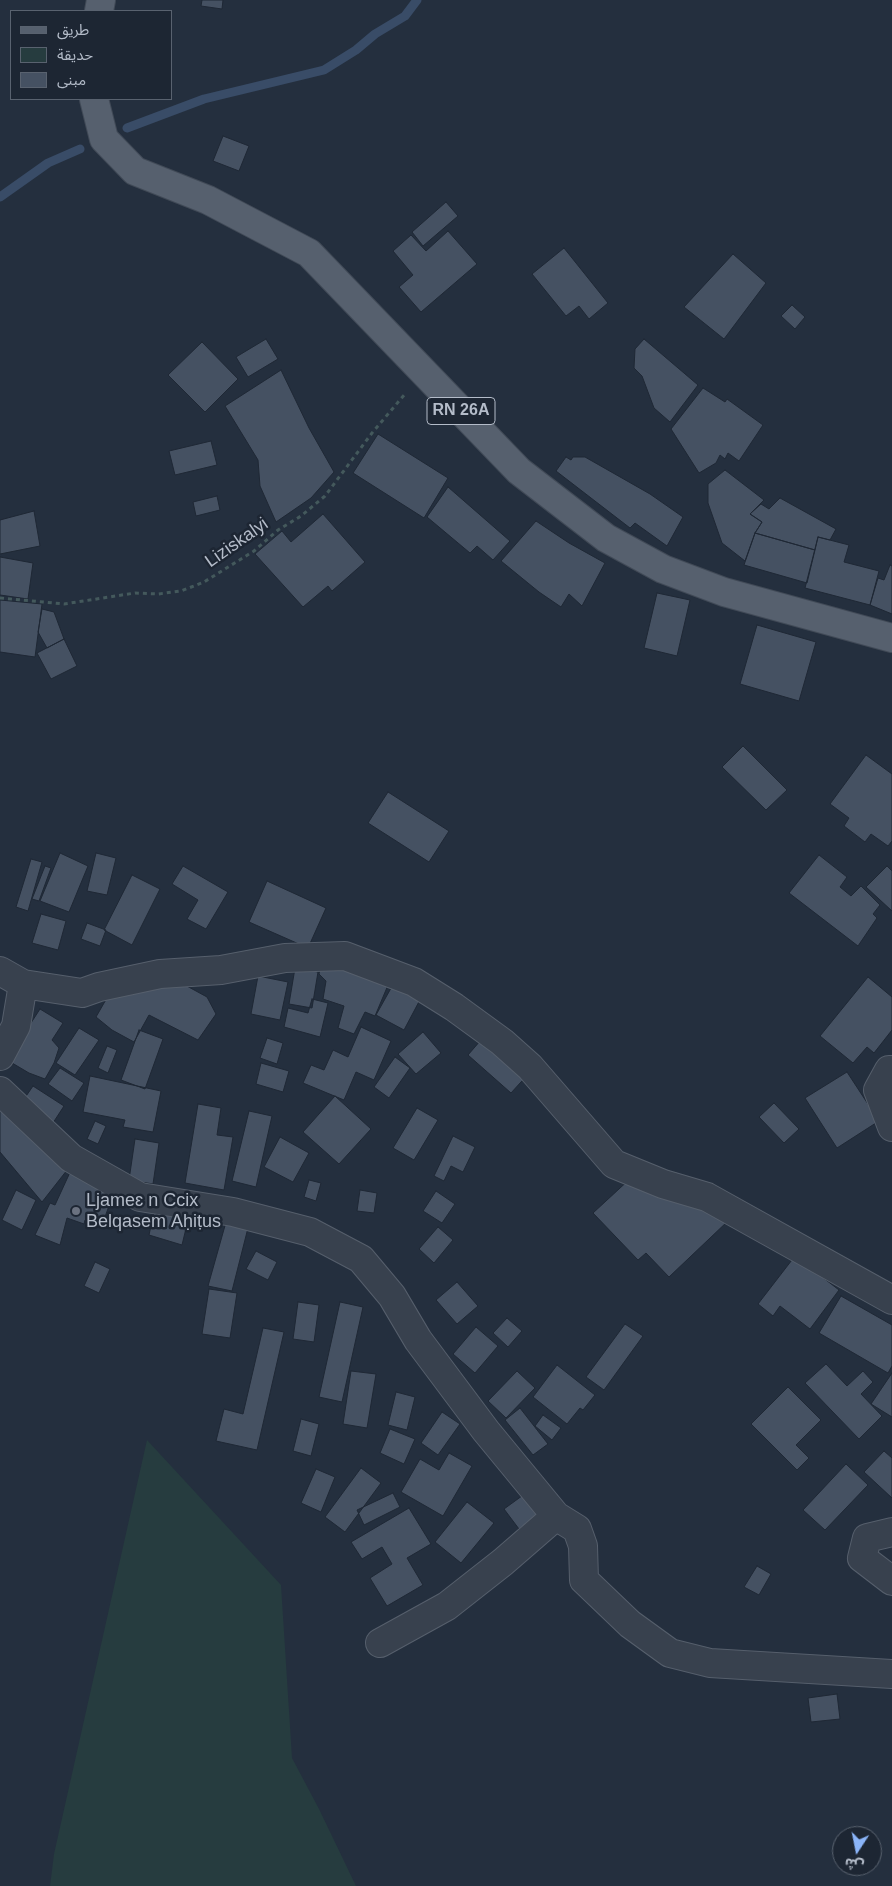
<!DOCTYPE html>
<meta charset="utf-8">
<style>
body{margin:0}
#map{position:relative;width:892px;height:1886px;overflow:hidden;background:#242f3e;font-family:Arial,"Noto Sans Arabic",sans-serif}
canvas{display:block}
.legend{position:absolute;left:10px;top:10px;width:162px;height:90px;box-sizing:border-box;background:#1d2633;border:1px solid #59626f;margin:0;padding:6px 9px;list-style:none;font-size:15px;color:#b4bcc9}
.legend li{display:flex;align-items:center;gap:10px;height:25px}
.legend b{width:25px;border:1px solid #59626f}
.north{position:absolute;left:832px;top:1826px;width:50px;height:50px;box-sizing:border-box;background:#1d2633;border:1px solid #59626f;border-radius:50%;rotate:191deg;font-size:14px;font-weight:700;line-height:20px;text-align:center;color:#b4bcc9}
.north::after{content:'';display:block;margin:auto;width:18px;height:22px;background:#8ab4f8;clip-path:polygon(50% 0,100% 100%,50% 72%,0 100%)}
</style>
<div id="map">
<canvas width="892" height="1886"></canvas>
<ul class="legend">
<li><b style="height:6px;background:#56606e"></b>طريق</li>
<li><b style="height:14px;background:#263c3f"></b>حديقة</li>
<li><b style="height:14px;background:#455162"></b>مبنى</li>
</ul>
<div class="north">ش</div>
</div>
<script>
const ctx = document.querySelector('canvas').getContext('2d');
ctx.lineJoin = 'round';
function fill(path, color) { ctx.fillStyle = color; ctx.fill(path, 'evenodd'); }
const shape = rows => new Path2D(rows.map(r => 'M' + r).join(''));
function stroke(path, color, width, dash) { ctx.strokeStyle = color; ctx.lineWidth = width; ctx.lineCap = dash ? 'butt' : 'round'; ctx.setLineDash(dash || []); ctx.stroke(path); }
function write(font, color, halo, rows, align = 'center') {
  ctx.font = font + ' Arial,sans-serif'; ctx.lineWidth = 5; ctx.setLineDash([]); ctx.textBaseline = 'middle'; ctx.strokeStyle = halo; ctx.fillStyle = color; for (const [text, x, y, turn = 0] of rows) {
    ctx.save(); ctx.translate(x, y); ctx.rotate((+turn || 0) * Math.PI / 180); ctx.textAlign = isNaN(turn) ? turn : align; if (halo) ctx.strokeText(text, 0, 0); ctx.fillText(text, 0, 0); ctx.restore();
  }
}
fill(shape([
 [147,1440,281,1585,292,1758,319,1809,356,1886,50,1886,54,1854]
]), '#263c3f');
stroke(shape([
 [127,128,204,99,324,70,356,50,375,34,405,16,417,0],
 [0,197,48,163,80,149]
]), '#394c67', 9);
const building = shape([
 [202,0,223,0,222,9,201,6,202,0],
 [223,136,249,146,239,171,213,161,223,136],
 [446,202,458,216,423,246,412,232,446,202],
 [448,231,477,264,421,312,399,287,413,275,393,251,411,235,426,251,448,231],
 [564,248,608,303,589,319,579,306,566,316,532,274,564,248],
 [733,254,766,283,724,339,684,307,733,254],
 [792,305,805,317,795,329,781,316,792,305],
 [266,339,278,359,248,377,236,357,266,339],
 [644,339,698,385,670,422,654,408,642,376,634,368,635,349,644,339],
 [202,342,238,379,205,412,168,375,202,342],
 [281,370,309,428,334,472,311,498,276,522,260,486,258,460,225,406,281,370],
 [703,388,725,402,727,399,763,425,739,461,728,453,725,459,720,455,716,463,699,473,671,429,703,388],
 [378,434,448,478,424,518,353,473,378,434],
 [211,441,217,465,175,475,169,451,211,441],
 [566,457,571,460,573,457,585,457,650,494,683,517,667,546,635,523,630,528,556,471,566,457],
 [725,470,764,500,750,514,762,522,755,533,745,561,722,543,708,503,708,484,725,470],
 [448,487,510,541,493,560,477,546,470,553,427,517,448,487],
 [217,496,220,510,196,516,193,502,217,496],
 [780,498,836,529,830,540,818,537,815,550,755,533,762,522,750,514,761,504,769,509,780,498],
 [34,511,40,546,0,554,0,520,34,511],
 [323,514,365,562,332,591,328,586,303,607,255,554,282,531,291,542,323,514],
 [536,521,569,543,605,563,582,606,569,594,561,607,539,592,501,561,536,521],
 [755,533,815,550,807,583,744,565,755,533],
 [818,537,849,545,844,562,879,571,870,605,805,588,818,537],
 [0,557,33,563,28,599,0,595,0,557],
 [890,565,892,566,892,614,870,605,878,578,884,580,890,565],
 [657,593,690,600,677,656,644,648,657,593],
 [0,600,42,604,35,657,0,652,0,600],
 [42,609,54,612,64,639,47,648,38,632,42,609],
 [757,625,816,642,799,701,740,684,757,625],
 [64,639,77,666,51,679,37,653,64,639],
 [743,746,787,790,766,810,722,767,743,746],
 [866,755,892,774,892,841,888,846,871,834,865,842,844,826,849,818,830,804,866,755],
 [388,792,449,831,429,862,368,823,388,792],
 [60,853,88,866,69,912,40,901,60,853],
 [96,853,116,858,107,895,87,891,96,853],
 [819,855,847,877,840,887,851,896,861,886,880,905,873,914,877,918,858,946,789,893,819,855],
 [31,859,42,862,28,911,16,907,31,859],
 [45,866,51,868,39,901,32,899,45,866],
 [183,866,228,892,206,929,187,919,198,900,172,884,183,866],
 [887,866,892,871,892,911,866,887,887,866],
 [132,875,160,889,132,945,104,930,132,875],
 [267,881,326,908,308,948,249,922,267,881],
 [41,914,66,921,58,950,32,943,41,914],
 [87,923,106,930,100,946,81,939,87,923],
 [322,959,391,978,375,1016,365,1012,354,1034,338,1028,344,1006,323,999,326,981,319,974,322,959],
 [295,968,318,972,312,1008,289,1004,295,968],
 [258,976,288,982,280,1020,251,1014,258,976],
 [868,977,892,997,892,1030,874,1053,867,1047,853,1063,820,1036,868,977],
 [395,981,422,996,404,1030,376,1015,395,981],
 [185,985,207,997,216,1014,198,1040,149,1015,134,1042,112,1030,96,1017,112,989,185,985],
 [312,999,328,1003,320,1037,284,1027,288,1008,308,1013,312,999],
 [40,1009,63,1023,52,1040,59,1048,54,1063,45,1079,29,1073,7,1060,40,1009],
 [361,1027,391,1041,374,1080,356,1072,344,1100,303,1083,311,1065,324,1070,333,1050,348,1057,361,1027],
 [79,1028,99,1040,75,1075,56,1063,79,1028],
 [139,1030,163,1039,145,1089,121,1080,139,1030],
 [423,1032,441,1053,416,1074,398,1054,423,1032],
 [487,1033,531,1071,511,1093,468,1055,487,1033],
 [267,1038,283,1043,277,1064,260,1058,267,1038],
 [107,1046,117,1050,108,1073,98,1068,107,1046],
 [395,1057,410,1068,389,1098,374,1087,395,1057],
 [261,1063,289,1071,283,1092,256,1084,261,1063],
 [60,1068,84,1083,72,1101,48,1084,60,1068],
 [847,1072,879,1121,837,1148,805,1098,847,1072],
 [90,1076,161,1091,153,1132,123,1127,125,1120,83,1112,90,1076],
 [33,1086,64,1106,51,1126,20,1105,33,1086],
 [335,1096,371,1129,339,1164,303,1132,335,1096],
 [774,1103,799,1129,784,1143,759,1117,774,1103],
 [198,1104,221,1108,217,1135,233,1137,224,1190,185,1183,198,1104],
 [5,1105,71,1165,42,1202,0,1152,0,1111,5,1105],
 [417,1108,438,1120,414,1160,393,1148,417,1108],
 [249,1111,272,1116,256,1187,232,1181,249,1111],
 [95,1121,106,1126,98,1144,87,1139,95,1121],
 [453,1136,475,1147,463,1172,451,1166,444,1181,434,1176,453,1136],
 [280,1137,309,1153,293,1182,264,1167,280,1137],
 [135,1139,159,1143,153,1184,129,1180,135,1139],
 [72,1168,116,1187,102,1225,85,1220,84,1224,67,1218,60,1245,35,1235,50,1203,55,1205,72,1168],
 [632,1177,729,1220,669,1277,646,1253,638,1260,593,1213,632,1177],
 [309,1180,321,1183,316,1201,304,1197,309,1180],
 [16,1190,36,1200,22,1230,2,1220,16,1190],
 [360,1190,377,1193,374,1213,357,1211,360,1190],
 [436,1191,455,1204,442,1223,423,1211,436,1191],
 [155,1207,189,1216,182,1245,149,1235,155,1207],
 [228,1215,250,1220,232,1291,208,1286,228,1215],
 [438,1227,453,1240,434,1263,419,1249,438,1227],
 [256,1251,277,1262,268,1280,246,1269,256,1251],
 [795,1256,839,1290,810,1329,780,1306,773,1316,758,1304,795,1256],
 [95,1262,110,1269,99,1293,84,1286,95,1262],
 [457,1282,478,1306,457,1324,436,1300,457,1282],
 [209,1289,237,1293,230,1338,202,1334,209,1289],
 [841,1296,892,1325,892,1366,888,1373,819,1333,841,1296],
 [298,1302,319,1305,314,1342,293,1339,298,1302],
 [340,1302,363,1307,342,1402,319,1397,340,1302],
 [507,1318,522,1331,508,1347,493,1333,507,1318],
 [625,1324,643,1336,604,1390,586,1377,625,1324],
 [476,1327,498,1346,475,1373,453,1354,476,1327],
 [263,1328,284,1332,257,1450,216,1441,224,1409,243,1414,263,1328],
 [826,1364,847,1386,863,1371,873,1382,861,1394,882,1416,859,1439,805,1383,826,1364],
 [557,1365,595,1395,583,1410,580,1408,567,1424,533,1397,557,1365],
 [351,1371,376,1374,367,1428,343,1424,351,1371],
 [517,1371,535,1388,506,1418,488,1401,517,1371],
 [892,1373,892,1417,871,1404,892,1373],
 [788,1387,821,1420,796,1445,809,1458,797,1470,751,1424,788,1387],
 [396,1392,415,1397,407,1430,388,1425,396,1392],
 [520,1408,548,1444,533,1455,505,1420,520,1408],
 [442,1412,460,1424,438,1455,421,1443,442,1412],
 [543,1415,561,1428,552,1440,535,1426,543,1415],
 [301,1419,319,1424,311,1456,293,1451,301,1419],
 [390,1429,415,1439,404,1464,380,1453,390,1429],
 [884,1451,892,1458,892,1498,864,1472,884,1451],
 [449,1453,472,1466,443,1516,401,1492,420,1459,439,1470,449,1453],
 [846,1464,868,1485,825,1530,803,1510,846,1464],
 [361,1468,381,1483,345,1532,325,1517,361,1468],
 [316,1469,335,1477,321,1512,301,1503,316,1469],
 [393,1493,400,1507,364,1525,357,1510,393,1493],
 [526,1493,541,1513,519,1529,504,1509,526,1493],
 [467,1502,494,1523,461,1563,435,1542,467,1502],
 [409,1508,431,1544,407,1558,423,1585,387,1606,370,1578,392,1564,382,1547,362,1559,351,1542,409,1508],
 [757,1566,771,1574,759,1595,744,1587,757,1566],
 [837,1694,840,1719,811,1722,808,1698,837,1694]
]);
fill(building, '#455162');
stroke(building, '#1f2835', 1);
const minor = shape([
 [0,971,23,984],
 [0,1056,16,1026,23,984,82,993,99,987,160,974,221,970,285,958,345,956,414,982,454,1007,502,1042,530,1067,614,1164,663,1184,707,1197,892,1300],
 [892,1070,889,1070,878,1090,892,1127],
 [0,1091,71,1158,140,1197,233,1212,310,1232,361,1259,392,1296,418,1340,486,1431,556,1516,577,1529,583,1546,584,1580,630,1624,670,1653,710,1663,892,1674],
 [892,1532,867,1538,862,1558,892,1581],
 [380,1643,447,1606,503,1562,556,1516]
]);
const primary = shape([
 [99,11,101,0],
 [94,99,104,139,135,171,208,200,309,253,519,471,606,538,663,569,724,592,892,638]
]);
stroke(minor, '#565f6c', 30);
stroke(primary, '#414a57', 30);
stroke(shape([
 [0,598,64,604,135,593,158,594,181,591,204,582,254,551,278,530,301,516,325,496,372,433,405,394]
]), '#44595c', 3, [4, 4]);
stroke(minor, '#38414e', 28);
stroke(primary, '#56606e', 28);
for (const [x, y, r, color] of [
 [76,1211,5,"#6b7280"]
]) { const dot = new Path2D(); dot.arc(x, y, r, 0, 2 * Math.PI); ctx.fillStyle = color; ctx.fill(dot); stroke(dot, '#1d2633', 2); }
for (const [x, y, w] of [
 [461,411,68]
]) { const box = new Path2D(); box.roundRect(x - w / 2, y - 13.5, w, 27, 4); ctx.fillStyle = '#1d2633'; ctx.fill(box); stroke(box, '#b4bcc9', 1); }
write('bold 16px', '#b4bcc9', null, [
 ["RN 26A",461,411]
]);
write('18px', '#b4bcc9', '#1d2633', [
 ["Liziskalyi",237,543,-35]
]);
write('18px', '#b4bcc9', '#1d2633', [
 ["Ljameɛ n Ccix",86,1201],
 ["Belqasem Aḥiṭus",86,1222]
], 'left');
</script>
